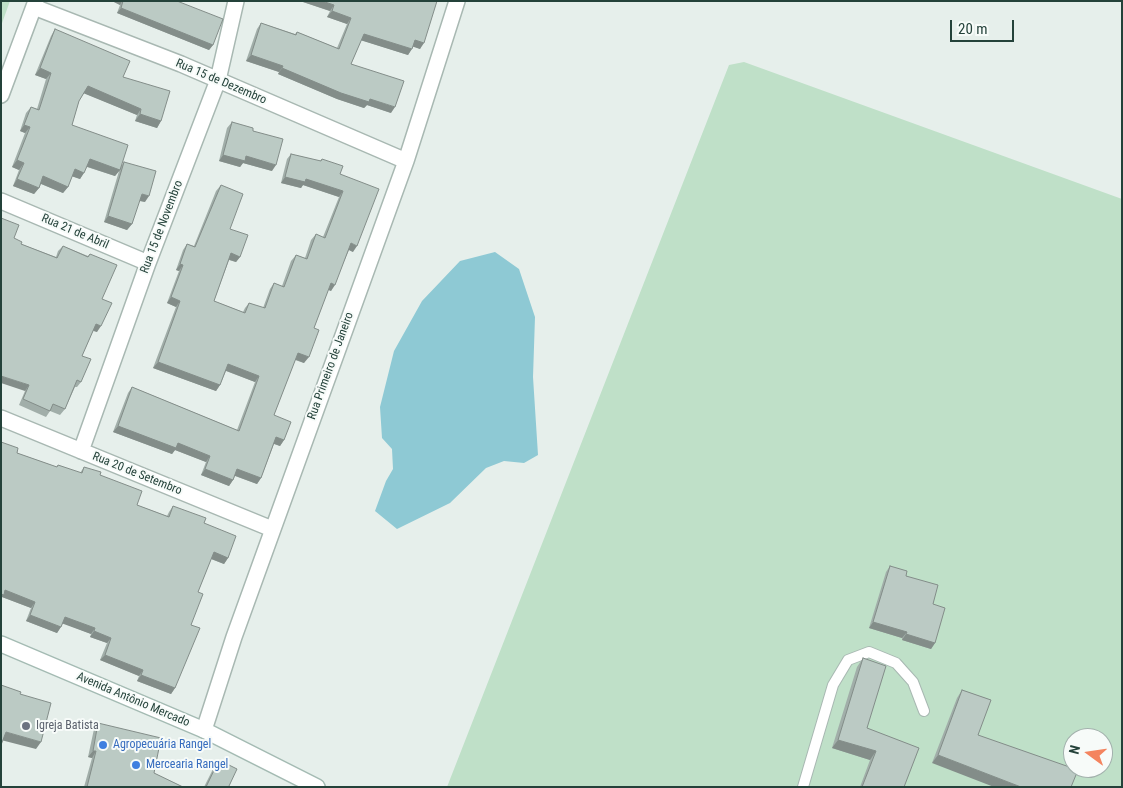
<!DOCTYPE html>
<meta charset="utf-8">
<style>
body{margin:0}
#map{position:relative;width:1123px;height:788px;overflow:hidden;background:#e6efeb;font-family:"Roboto Condensed",sans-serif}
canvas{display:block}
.frame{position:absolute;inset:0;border:2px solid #24423a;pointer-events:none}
.north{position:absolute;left:1063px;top:728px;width:50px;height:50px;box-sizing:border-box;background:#f7fbf9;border:1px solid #a3b1ad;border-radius:50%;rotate:284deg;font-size:14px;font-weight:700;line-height:20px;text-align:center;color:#24423a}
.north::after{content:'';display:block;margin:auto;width:18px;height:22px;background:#f4845f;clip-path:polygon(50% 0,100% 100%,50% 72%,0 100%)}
.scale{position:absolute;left:950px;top:20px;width:64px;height:22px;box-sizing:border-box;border:2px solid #24423a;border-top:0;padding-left:6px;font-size:15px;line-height:18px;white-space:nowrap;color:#24423a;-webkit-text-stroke:4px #f7fbf9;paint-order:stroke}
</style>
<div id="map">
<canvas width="1123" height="788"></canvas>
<div class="frame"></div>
<div class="north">N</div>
<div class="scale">20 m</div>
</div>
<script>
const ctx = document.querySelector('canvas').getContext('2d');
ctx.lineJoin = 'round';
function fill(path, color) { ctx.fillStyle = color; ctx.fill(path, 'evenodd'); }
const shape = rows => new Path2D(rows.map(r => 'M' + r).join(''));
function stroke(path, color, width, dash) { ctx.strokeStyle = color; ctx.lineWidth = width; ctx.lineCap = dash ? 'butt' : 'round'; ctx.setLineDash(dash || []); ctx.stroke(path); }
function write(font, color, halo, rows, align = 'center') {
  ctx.font = font + ' "Roboto Condensed",sans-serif'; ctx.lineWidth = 4; ctx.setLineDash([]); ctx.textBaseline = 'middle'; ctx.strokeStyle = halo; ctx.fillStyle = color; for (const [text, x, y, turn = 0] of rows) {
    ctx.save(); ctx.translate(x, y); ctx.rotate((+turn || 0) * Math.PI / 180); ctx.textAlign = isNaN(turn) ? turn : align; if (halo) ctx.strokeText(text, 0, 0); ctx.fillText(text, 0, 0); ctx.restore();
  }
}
fill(shape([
 [1,1,10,1,1,26],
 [744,62,1122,199,1122,787,447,787,729,65],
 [1073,738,1103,738,1103,768,1073,768]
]), '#bfe0c8');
fill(shape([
 [495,252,519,269,535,317,533,377,538,455,524,463,504,461,486,468,450,503,397,529,375,511,386,481,393,469,392,449,382,438,380,407,394,351,422,301,460,261]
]), '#8ec9d4');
const lane = shape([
 [803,787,833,685,848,660,869,652,896,663,913,682,924,711]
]);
const street = shape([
 [34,7,181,64,406,161],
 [1,95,36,1],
 [1,201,148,263],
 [1,418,272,529],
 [81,451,148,263,218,80,236,1],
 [204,730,234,637,406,161,457,1]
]);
const secondary = shape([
 [1,644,204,730,317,787]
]);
stroke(lane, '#a8b8b2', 12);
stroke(street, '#a8b8b2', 18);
stroke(secondary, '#a4bbb3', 18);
stroke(lane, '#fff', 10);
stroke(street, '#fff', 15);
stroke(secondary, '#fff', 15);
fill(shape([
 [112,1,177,1,213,45,209,50,117,13,120,5],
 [300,1,437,1,420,49,413,46,408,55,361,40,351,64,391,113,367,105,364,108,337,99,278,74,279,72,246,61,257,29,261,23,295,34,297,32,337,48,347,24,327,17,330,11],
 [55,29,123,77,161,121,157,128,135,121,137,115,84,93,79,101,72,125,121,166,124,162,145,202,139,201,132,224,127,230,104,222,119,171,115,176,87,167,80,179,72,176,68,187,63,193,41,184,39,188,34,194,13,186,19,170,12,167,25,133,20,131,26,113,31,107,37,109,46,79,35,75,51,36],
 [232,122,253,131,272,171,243,163,240,167,219,161,227,128],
 [291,154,320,161,322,159,340,174,353,252,349,250,331,291,328,290,314,328,304,363,295,360,274,415,284,440,280,446,274,444,261,478,257,484,235,476,233,480,229,486,201,475,206,462,175,450,172,454,113,432,128,393,132,387,237,430,255,382,226,371,220,385,216,391,153,368,176,307,167,303,179,271,176,270,183,250,187,244,194,246,216,191,221,185,230,229,240,257,236,262,229,260,214,301,243,312,245,308,249,303,263,308,270,289,274,283,282,286,291,261,296,255,305,258,311,240,316,234,323,237,339,197,303,185,301,188,281,183,287,159],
 [14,238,21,244,56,257,58,251,63,246,88,256,90,254,102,299,97,332,93,331,82,356,81,382,77,387,75,387,65,409,60,415,50,411,46,417,19,405,25,391],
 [17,453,57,467,58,465,80,473,84,467,100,475,137,505,167,516,169,512,173,506,204,523,228,558,224,564,211,559,198,592,191,625,175,688,171,694,137,681,139,676,100,660,107,643,90,637,91,634,63,623,57,633,26,621,31,608,2,597],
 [890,566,906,576,933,604,935,643,931,649,902,640,902,638,869,628,886,572],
 [863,658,867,728,904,787,860,787,870,760,832,748,857,667],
 [962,690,991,700,932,763,957,698],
 [98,723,154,773,183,787,84,787,92,758,88,757,94,729],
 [219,760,229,786,230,787,204,787,214,767]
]), '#a1aea9');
fill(shape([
 [112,1,122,1,120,5],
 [300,1,322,1,334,5,330,11],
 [121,8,213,45,209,50,117,13],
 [332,11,351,18,347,24,327,17],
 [364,34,412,49,408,55,360,40],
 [415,40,424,43,420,49,411,46],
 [251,55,283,66,279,72,246,61],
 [40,68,51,73,46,79,35,75],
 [282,68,370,99,395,107,391,113,367,105,364,108,337,99,278,74],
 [88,86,141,109,137,115,83,93],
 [140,114,161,121,157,128,135,121],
 [24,125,30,127,25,133,20,131],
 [223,155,246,156,276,165,272,171,243,163,240,167,219,161],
 [90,159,120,170,115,176,85,166],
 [17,160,24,163,19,170,12,167],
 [75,169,84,173,80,179,71,176],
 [43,176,68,187,63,193,39,183],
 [285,177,306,179,343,191,339,197,303,185,301,188,281,183],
 [17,179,39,188,34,194,13,186],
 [142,194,149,196,145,202,137,200],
 [108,216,132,224,127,230,104,222],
 [351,243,357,246,353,252,347,249],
 [231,253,240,257,236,262,227,259],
 [180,264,183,265,179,271,176,270],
 [331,283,335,285,331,291,327,289],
 [171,297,180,301,176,307,167,303],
 [96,324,101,326,97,332,92,330],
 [298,353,309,357,304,363,294,359],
 [158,362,220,385,216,391,153,368],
 [228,364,259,376,255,382,224,370],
 [1,376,29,385,25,391,1,383],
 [118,426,178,443,210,456,206,462,175,450,172,454,113,432],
 [276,437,284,440,280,446,272,443],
 [205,469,233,480,229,486,201,475],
 [237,469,261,478,257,484,233,475],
 [214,552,228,558,224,564,209,558],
 [5,590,35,602,31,608,2,597,1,598,1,594],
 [30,615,61,627,57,633,26,621],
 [65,617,95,628,91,634,61,623],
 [873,622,907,632,902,638,869,628],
 [94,631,111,638,107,643,90,637],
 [906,634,935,643,931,649,902,640],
 [105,655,143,670,139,676,100,660],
 [141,675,175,688,171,694,137,681],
 [6,732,41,742,36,749,1,740],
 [838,740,876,751,870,760,832,748],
 [93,751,96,751,92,758,88,757],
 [938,755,1021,787,994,787,932,763]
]), '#838d89');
const building = shape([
 [123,1,177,1,223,19,213,45,121,8,123,1],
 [322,1,437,1,424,43,415,40,412,49,364,34,351,64,404,81,395,107,370,99,369,102,341,93,282,68,283,66,251,55,261,23,296,35,297,32,339,49,351,18,332,11,334,5,322,1],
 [55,29,130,61,123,77,170,91,161,121,140,114,141,109,88,86,79,101,72,125,128,145,120,170,90,159,84,173,75,169,68,187,43,176,39,188,17,179,24,163,17,160,30,127,24,125,31,107,39,110,51,73,40,68,55,29],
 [232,122,253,128,253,131,283,139,276,165,246,156,245,161,223,155,232,122],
 [291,154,321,161,322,159,343,166,340,174,379,189,357,246,351,243,335,285,331,283,314,328,319,330,309,357,298,353,274,415,291,422,284,440,276,437,261,478,237,469,233,480,205,469,210,456,178,443,176,448,118,426,132,387,239,431,259,376,228,364,220,385,158,362,180,301,171,297,183,265,180,264,187,244,195,247,221,185,243,194,230,229,248,235,240,257,231,253,214,301,245,313,249,303,265,308,274,283,284,287,296,255,307,259,316,234,325,238,343,191,306,179,305,182,285,177,291,154],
 [124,162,156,171,149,196,142,194,132,224,108,216,124,162],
 [1,218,19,225,14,238,22,242,21,244,57,258,63,246,88,257,90,254,117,265,102,299,112,303,101,326,96,324,82,356,91,359,81,382,77,380,65,409,53,404,50,411,23,399,29,385,1,376,1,218],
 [1,442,18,448,17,453,57,467,58,465,82,473,84,467,101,472,100,475,142,491,137,505,169,517,173,506,206,518,204,523,236,536,228,558,214,552,198,592,203,594,191,625,200,628,175,688,141,675,143,670,105,655,111,638,94,631,95,628,65,617,61,627,30,615,35,602,5,590,4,595,1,594,1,442],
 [890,566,907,571,906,576,938,585,933,604,945,608,935,643,906,634,907,632,873,622,890,566],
 [863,658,886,666,867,728,919,748,904,787,862,787,876,751,838,740,863,658],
 [1,685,21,692,20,694,51,703,41,742,6,732,1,745,1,685],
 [962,690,991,700,978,735,1078,770,1071,787,1021,787,938,755,962,690],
 [98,723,161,738,154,773,183,787,87,787,96,751,93,751,98,723],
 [219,760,237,769,229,786,230,787,206,787,219,760]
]);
fill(building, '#bbcac4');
stroke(building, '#838d89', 1);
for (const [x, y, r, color] of [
 [26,726,5,"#6b7280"],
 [103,745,5,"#3f7fe0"],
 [136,765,5,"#3f7fe0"]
]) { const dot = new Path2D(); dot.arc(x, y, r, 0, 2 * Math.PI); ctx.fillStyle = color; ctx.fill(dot); stroke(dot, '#f7fbf9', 2); }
write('12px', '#24423a', '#f7fbf9', [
 ["Rua 15 de Dezembro",221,82,23],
 ["Rua 15 de Novembro",162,227,-69],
 ["Rua 21 de Abril",75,232,23],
 ["Rua Primeiro de Janeiro",331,366,-70],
 ["Rua 20 de Setembro",137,474,22],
 ["Avenida Antônio Mercado",133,700,23]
]);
write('12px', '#5b616d', '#f7fbf9', [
 ["Igreja Batista",36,726]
], 'left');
write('12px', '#366cbe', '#f7fbf9', [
 ["Agropecuária Rangel",113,745],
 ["Mercearia Rangel",146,765]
], 'left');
</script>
